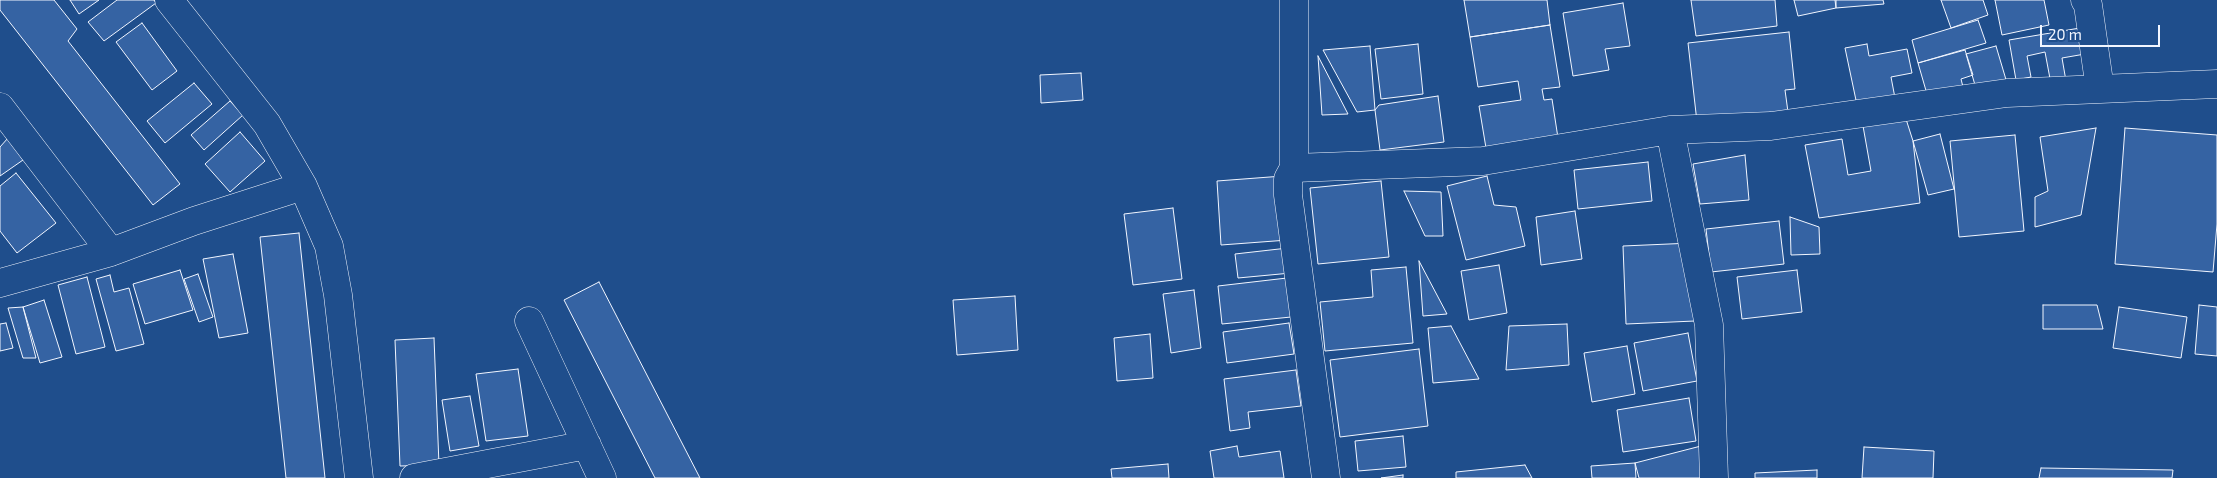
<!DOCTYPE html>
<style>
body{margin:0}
#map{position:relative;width:2217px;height:478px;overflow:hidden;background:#1f4e8c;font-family:"Exo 2",sans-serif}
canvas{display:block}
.scale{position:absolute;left:2040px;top:25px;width:120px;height:22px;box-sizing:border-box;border:2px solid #f2f6ff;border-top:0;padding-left:6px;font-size:15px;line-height:18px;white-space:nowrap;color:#f2f6ff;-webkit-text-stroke:4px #1f4e8c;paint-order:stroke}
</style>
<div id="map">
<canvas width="2217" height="478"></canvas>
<div class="scale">20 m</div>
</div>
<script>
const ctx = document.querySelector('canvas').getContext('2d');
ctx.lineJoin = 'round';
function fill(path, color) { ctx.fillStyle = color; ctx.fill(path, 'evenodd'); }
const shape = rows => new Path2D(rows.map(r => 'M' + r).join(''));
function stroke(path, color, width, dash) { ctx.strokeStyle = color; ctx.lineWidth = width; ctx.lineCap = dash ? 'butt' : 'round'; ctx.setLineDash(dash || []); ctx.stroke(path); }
const building = shape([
 [0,0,54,0,77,29,68,41,180,184,153,205,0,10,0,0],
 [70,0,99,0,79,14,70,0],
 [117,0,154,0,156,3,104,41,88,22,117,0],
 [1464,0,1547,0,1550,25,1470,37,1464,0],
 [1691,0,1775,0,1777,26,1696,36,1691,0],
 [1794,0,1835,0,1836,8,1798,16,1794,0],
 [1836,0,1883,0,1884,4,1836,8,1836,0],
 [1941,0,1983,0,1988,15,1951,28,1941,0],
 [1995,0,2044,0,2049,25,2002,35,1995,0],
 [1623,3,1630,46,1605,49,1609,70,1573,76,1563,13,1623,3],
 [1978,20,1986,43,1918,63,1912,40,1978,20],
 [142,23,177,71,152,90,116,42,142,23],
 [1550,25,1560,87,1542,89,1544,100,1552,99,1558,138,1486,148,1479,106,1521,100,1518,81,1478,87,1470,37,1550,25],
 [2080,28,2085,54,2062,58,2066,81,2051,84,2045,52,2027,56,2031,77,2016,80,2009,40,2080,28],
 [1789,32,1795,89,1785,90,1788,112,1697,122,1688,43,1789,32],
 [1418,44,1423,94,1381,99,1375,49,1418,44],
 [1867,44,1869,56,1907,49,1912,73,1891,77,1895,98,1857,105,1845,48,1867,44],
 [1370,46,1375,110,1357,112,1323,50,1370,46],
 [1996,46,2007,83,1977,92,1966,54,1996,46],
 [1965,50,1973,75,1961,79,1964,91,1929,101,1918,63,1965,50],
 [1318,56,1348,114,1322,115,1318,56],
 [1081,73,1083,100,1041,103,1040,75,1081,73],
 [194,83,212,104,165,143,147,121,194,83],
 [1438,96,1444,142,1380,150,1375,110,1379,105,1438,96],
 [230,101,243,115,204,150,191,135,230,101],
 [1906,119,1913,141,1920,203,1819,218,1805,145,1842,139,1848,175,1871,171,1863,126,1906,119],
 [2096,128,2081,215,2035,227,2035,197,2048,191,2040,137,2096,128],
 [2125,128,2217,135,2217,224,2213,272,2115,264,2125,128],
 [240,132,265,161,230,192,205,164,240,132],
 [1940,134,1954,189,1928,195,1913,141,1940,134],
 [2015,135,2024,231,1959,237,1950,141,2015,135],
 [8,138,23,160,0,176,0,147,8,138],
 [1745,155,1749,200,1700,204,1693,164,1745,155],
 [1648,162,1652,201,1578,209,1574,170,1648,162],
 [16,173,56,223,17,253,0,231,0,186,16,173],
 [1283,176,1288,240,1221,245,1217,181,1283,176],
 [1487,176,1494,205,1516,207,1525,246,1466,260,1447,186,1487,176],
 [1381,181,1389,257,1318,264,1310,188,1381,181],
 [1404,191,1441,192,1443,236,1425,236,1404,191],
 [1173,208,1182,279,1133,285,1124,214,1173,208],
 [1575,211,1582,259,1541,265,1536,217,1575,211],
 [1790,217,1819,227,1820,254,1791,255,1790,217],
 [1779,221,1784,264,1711,272,1706,229,1779,221],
 [299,233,325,478,286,478,260,237,299,233],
 [1692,243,1695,321,1626,324,1623,246,1692,243],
 [1288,248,1291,273,1238,278,1235,254,1288,248],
 [233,254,248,333,219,338,203,259,233,254],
 [1419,261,1447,314,1423,316,1419,261],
 [1499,265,1507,313,1469,320,1461,271,1499,265],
 [1406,267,1413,343,1325,351,1320,302,1373,297,1371,270,1406,267],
 [180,270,193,310,145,324,133,284,180,270],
 [1797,270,1802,312,1742,319,1737,277,1797,270],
 [198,274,213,317,199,322,184,279,198,274],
 [110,275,114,292,129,288,144,344,116,351,96,279,110,275],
 [87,277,105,347,76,354,58,285,87,277],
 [1287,278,1291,317,1222,324,1218,286,1287,278],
 [599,282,700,478,655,478,564,300,599,282],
 [1194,290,1201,348,1171,353,1163,294,1194,290],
 [1015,296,1018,350,957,355,953,300,1015,296],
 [44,300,62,357,40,363,23,307,44,300],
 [2043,305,2097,305,2103,329,2043,329,2043,305],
 [2199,305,2217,307,2217,356,2195,354,2199,305],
 [23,307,36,358,23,358,8,308,23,307],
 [2119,307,2187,317,2181,358,2113,348,2119,307],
 [6,323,13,348,0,351,0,324,6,323],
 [1289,323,1294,354,1227,363,1223,332,1289,323],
 [1567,324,1569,365,1506,370,1509,326,1567,324],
 [1451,326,1479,379,1433,383,1428,328,1451,326],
 [1688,333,1697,381,1643,391,1634,343,1688,333],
 [1150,334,1153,378,1117,381,1114,338,1150,334],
 [434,338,439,465,400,466,395,340,434,338],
 [1627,346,1635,394,1592,402,1584,353,1627,346],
 [1419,349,1428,426,1340,437,1330,360,1419,349],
 [518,369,528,436,486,441,476,374,518,369],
 [1296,370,1301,406,1248,412,1250,428,1230,431,1224,379,1296,370],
 [470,396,479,446,450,451,442,400,470,396],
 [1689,398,1696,441,1623,452,1617,410,1689,398],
 [1403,436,1406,467,1358,471,1355,441,1403,436],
 [1237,446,1239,457,1280,451,1284,478,1214,478,1210,451,1237,446],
 [1701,446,1704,478,1639,478,1635,463,1701,446],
 [1864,447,1934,451,1933,478,1862,478,1864,447],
 [1635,463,1636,478,1592,478,1591,466,1635,463],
 [1168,464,1169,478,1112,478,1111,469,1168,464],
 [1525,465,1532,478,1456,478,1456,472,1525,465],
 [2041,468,2173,470,2172,478,2039,478,2041,468],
 [1817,470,1817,478,1755,478,1755,473,1817,470],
 [1403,475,1403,478,1381,478,1403,475]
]);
fill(building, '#3563a3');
stroke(building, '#f2f6ff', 1);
const minor = shape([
 [169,0,267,124,303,186,329,246,338,295,359,478],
 [1294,0,1294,168,1288,179,1288,195,1326,478],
 [2085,0,2088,5,2100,89],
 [0,107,111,252],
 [1294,168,1483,161,1670,130],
 [0,283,111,252,194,221,303,186],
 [529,321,602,478],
 [414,478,587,445],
 [1714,478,1709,325,1670,130,1771,126,2007,93,2217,84]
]);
stroke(minor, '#f2f6ff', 29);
stroke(minor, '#1f4e8c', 28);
</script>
